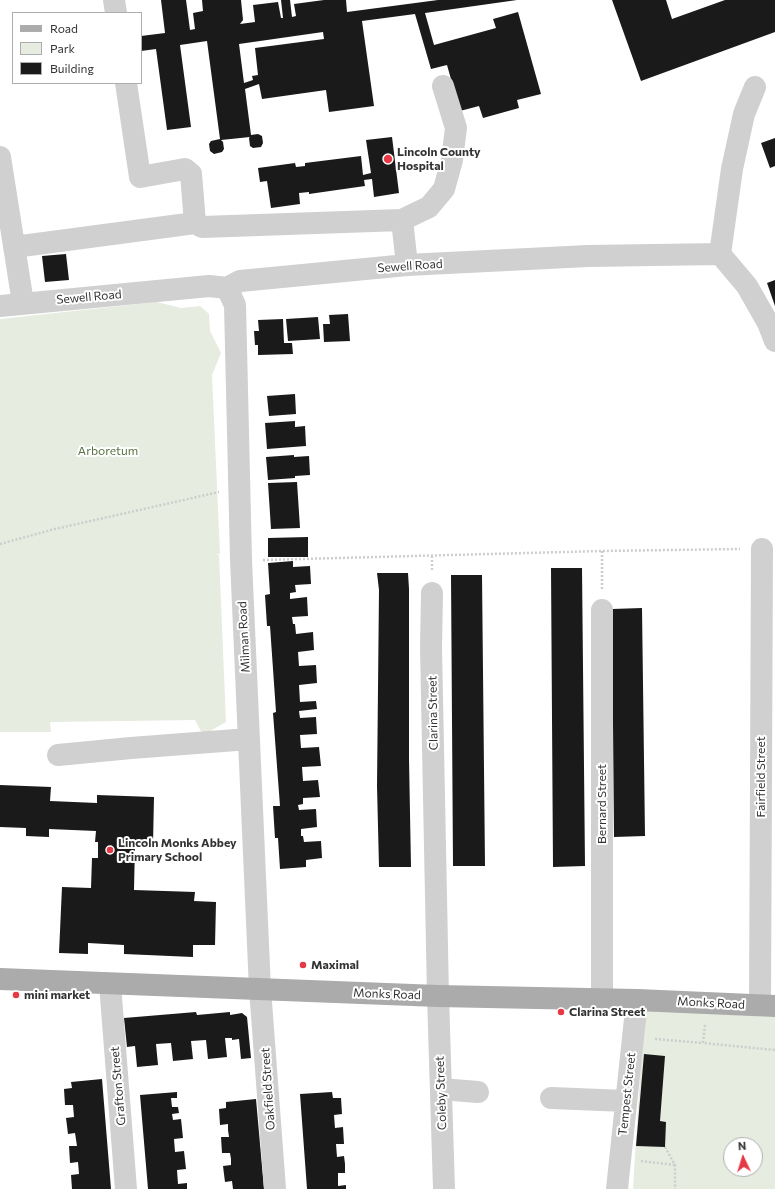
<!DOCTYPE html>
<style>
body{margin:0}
#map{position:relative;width:775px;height:1189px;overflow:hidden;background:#fff;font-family:Commissioner,sans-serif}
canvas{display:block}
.legend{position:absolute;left:12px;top:12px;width:130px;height:72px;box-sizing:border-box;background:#fff;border:1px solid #adadad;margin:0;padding:5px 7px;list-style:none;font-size:12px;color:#333}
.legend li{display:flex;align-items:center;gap:8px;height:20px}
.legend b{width:20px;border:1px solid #adadad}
.north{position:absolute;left:723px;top:1137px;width:40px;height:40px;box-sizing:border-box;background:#fff;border:1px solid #adadad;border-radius:50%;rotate:356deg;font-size:11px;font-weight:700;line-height:16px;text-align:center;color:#333}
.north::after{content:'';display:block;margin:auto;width:14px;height:18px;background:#e63946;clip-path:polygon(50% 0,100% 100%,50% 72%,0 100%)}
</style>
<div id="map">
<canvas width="775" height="1189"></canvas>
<ul class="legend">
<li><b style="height:5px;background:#ababab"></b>Road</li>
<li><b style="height:11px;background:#e6ecdf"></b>Park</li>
<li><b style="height:11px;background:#1a1a1a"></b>Building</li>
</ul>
<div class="north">N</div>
</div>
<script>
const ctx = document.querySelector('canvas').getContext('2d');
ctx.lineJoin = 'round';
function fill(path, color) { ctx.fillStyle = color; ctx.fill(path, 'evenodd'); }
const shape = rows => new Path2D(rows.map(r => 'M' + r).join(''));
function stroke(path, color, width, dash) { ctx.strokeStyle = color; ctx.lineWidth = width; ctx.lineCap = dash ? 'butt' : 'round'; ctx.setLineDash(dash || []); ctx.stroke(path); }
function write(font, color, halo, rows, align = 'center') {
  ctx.font = font + ' Commissioner,sans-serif'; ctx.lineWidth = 4; ctx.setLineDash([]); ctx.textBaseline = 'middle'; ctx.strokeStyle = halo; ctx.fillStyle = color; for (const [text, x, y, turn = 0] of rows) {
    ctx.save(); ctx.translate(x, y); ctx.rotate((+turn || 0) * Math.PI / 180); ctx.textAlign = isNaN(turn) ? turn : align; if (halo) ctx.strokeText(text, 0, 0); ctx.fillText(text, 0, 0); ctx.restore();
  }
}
fill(shape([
 [157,302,181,308,200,306,209,314,210,331,221,353,212,375,220,554,214,555,219,555,226,722,203,735,195,720,50,722,51,732,0,732,0,319],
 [644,1010,775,1017,775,1189,633,1189],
 [731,1145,755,1145,755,1169,731,1169]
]), '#e6ecdf');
fill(shape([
 [161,0,186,0,190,30,195,29,193,13,203,11,202,0,241,0,243,20,240,24,255,22,253,5,278,2,281,18,283,18,281,0,290,0,292,17,296,16,294,4,324,0,346,0,347,12,438,0,517,0,425,13,434,45,496,28,493,19,518,12,541,94,517,100,519,108,483,118,479,106,460,111,447,65,431,69,415,14,362,21,374,106,329,112,326,90,262,99,259,84,245,89,251,135,258,134,262,136,263,143,261,147,253,148,250,146,249,138,250,137,221,140,223,142,224,149,222,152,214,154,210,151,209,144,211,141,220,139,207,41,180,45,191,127,167,130,156,49,141,51,141,36,165,33],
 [323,32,324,39,255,48,258,75,252,76,253,80,244,83,239,44],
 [612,0,666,0,672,19,725,0,775,0,775,32,641,81],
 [392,137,399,193,374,197,372,179,364,180,365,186,309,194,309,192,299,193,300,204,271,208,267,181,260,182,258,168,295,163,296,167,305,166,305,163,361,156,363,175,371,173,366,140],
 [775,138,775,166,770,168,761,143],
 [66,254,69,280,45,282,42,256],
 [775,280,775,306,767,283],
 [348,314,350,341,324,342,323,324,330,324,329,315],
 [318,317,320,339,288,341,286,319],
 [283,319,284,343,292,343,293,354,258,355,258,345,255,345,254,331,259,331,258,320],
 [295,394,296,414,269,416,267,396],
 [295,421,295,427,305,426,306,446,267,449,265,423],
 [294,455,294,457,309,456,310,475,295,476,295,478,268,480,266,457],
 [297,482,300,528,271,529,268,483],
 [308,537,308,557,268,557,268,538],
 [293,561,293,567,310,566,311,584,295,585,296,592,290,593,290,599,307,597,308,616,292,617,293,624,295,624,296,634,313,632,314,650,298,652,299,666,316,665,317,683,299,685,300,702,316,701,317,709,299,711,300,718,316,717,317,734,300,735,301,748,319,747,321,766,302,767,303,781,318,780,320,797,303,798,303,804,298,805,299,810,316,809,317,827,301,829,301,836,303,836,304,842,321,841,322,858,306,860,306,867,280,869,278,838,275,838,273,806,280,806,273,713,276,712,270,626,267,626,265,595,270,594,268,563],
 [551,568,582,568,585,866,553,867],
 [377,573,408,573,409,589,409,759,411,867,379,867,377,786,379,590],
 [451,575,482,575,485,866,453,866],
 [642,608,645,836,614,837,612,609],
 [0,785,51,787,50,801,97,803,97,795,154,797,153,844,135,843,134,890,195,892,194,901,216,902,215,945,193,945,193,957,124,954,124,945,88,943,88,954,59,953,62,887,91,888,92,858,98,858,98,842,95,842,96,831,49,829,49,837,26,836,26,828,0,827],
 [196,1012,197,1015,230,1012,230,1015,242,1013,247,1017,251,1058,241,1059,239,1039,232,1040,232,1038,225,1038,227,1057,208,1059,206,1040,191,1041,193,1059,173,1061,171,1043,156,1044,158,1065,137,1067,135,1046,127,1047,124,1018],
 [644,1054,665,1056,660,1121,666,1122,665,1147,636,1146],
 [102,1079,111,1189,72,1189,71,1175,79,1174,78,1162,70,1163,69,1146,77,1146,75,1133,68,1134,66,1118,74,1117,73,1105,65,1105,64,1089,72,1088,71,1082],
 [177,1092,177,1098,171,1098,172,1107,178,1107,179,1113,172,1114,173,1120,181,1119,183,1138,174,1139,175,1152,184,1151,186,1169,177,1170,178,1184,187,1183,187,1189,148,1189,140,1095],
 [332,1092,333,1098,341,1098,342,1114,334,1115,335,1128,343,1127,344,1144,336,1144,337,1157,344,1156,345,1164,345,1173,338,1173,338,1186,346,1185,346,1189,307,1189,300,1094],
 [256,1099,264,1189,233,1189,232,1181,225,1182,223,1166,231,1165,231,1159,230,1153,222,1153,221,1137,229,1137,228,1130,228,1124,220,1125,219,1109,226,1108,226,1102]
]), '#1a1a1a');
stroke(shape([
 [0,544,55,529,219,492],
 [432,556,432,571],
 [263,560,602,551,740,549],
 [602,589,602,551],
 [705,1025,703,1043,775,1050],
 [655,1039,703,1043],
 [665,1147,675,1165,675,1189],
 [641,1161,675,1165]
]), '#cdcdcd', 2.5, [2, 2]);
stroke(shape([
 [114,0,116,13],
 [126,83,140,177,185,169,191,174,195,223,202,227,402,220],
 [0,157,23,303],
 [14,247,195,223],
 [720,254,732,169,744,114,755,87],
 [720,254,747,286,768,323,775,341],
 [407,265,402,220,429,207,444,189,452,160,456,128,443,86],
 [227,288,235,305,241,560,260,989,275,1189],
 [0,306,209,286,227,288,240,281,407,265,588,256,720,254],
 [432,593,431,647,438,996,444,1189],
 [602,610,602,999],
 [58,755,131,748,249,739],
 [110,984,126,1189],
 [760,1005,762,549],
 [441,1089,478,1092],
 [551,1098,626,1101],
 [617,1189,637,1000]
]), '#d0d0d0', 22);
stroke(shape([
 [0,979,438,996,637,1000,775,1006]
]), '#ababab', 22);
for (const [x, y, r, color] of [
 [388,159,5,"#e63946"],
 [110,850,4,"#e63946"],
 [303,965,4,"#e63946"],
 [16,995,4,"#e63946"],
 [561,1012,4,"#e63946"]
]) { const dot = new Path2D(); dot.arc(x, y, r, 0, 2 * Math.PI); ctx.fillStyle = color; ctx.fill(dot); stroke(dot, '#fff', 1.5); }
write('bold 12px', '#333', '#fff', [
 ["Lincoln County",397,152],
 ["Hospital",397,166],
 ["Lincoln Monks Abbey",118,843],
 ["Primary School",118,857],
 ["Maximal",311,965],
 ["mini market",24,995],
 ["Clarina Street",569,1012]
], 'left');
write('12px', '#333', '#fff', [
 ["Sewell Road",410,266,-4],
 ["Sewell Road",89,297,-5],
 ["Milman Road",244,637,-93],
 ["Clarina Street",433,713,-91],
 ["Fairfield Street",761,777,-90],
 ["Bernard Street",602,804,-90],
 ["Monks Road",387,994,2],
 ["Monks Road",711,1003,3],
 ["Grafton Street",118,1086,-95],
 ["Oakfield Street",268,1089,-94],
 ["Coleby Street",441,1093,-92],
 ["Tempest Street",627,1094,-84]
]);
write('12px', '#56703f', '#fff', [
 ["Arboretum",108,451]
]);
</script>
